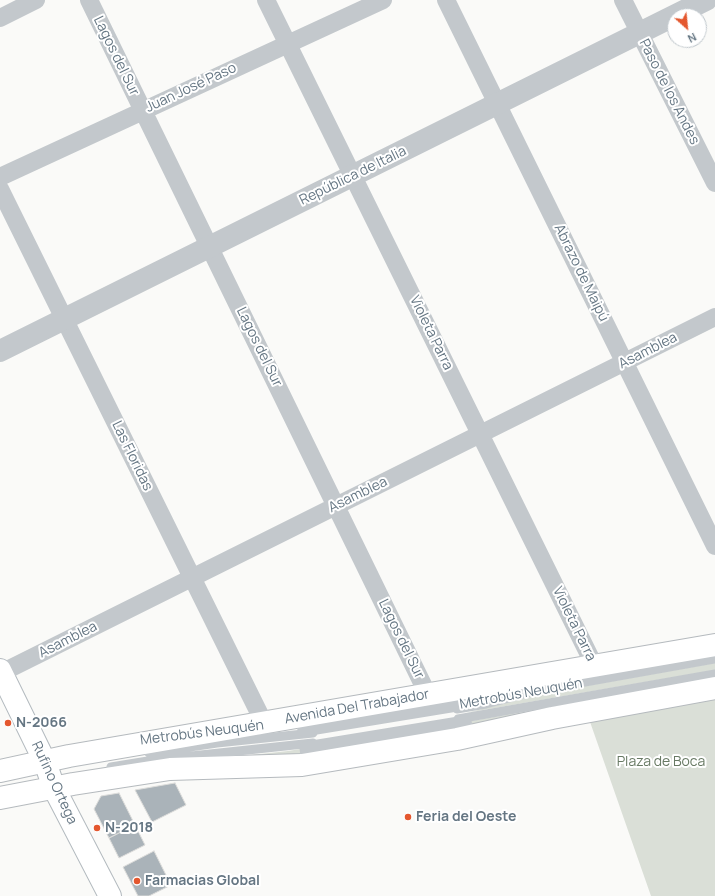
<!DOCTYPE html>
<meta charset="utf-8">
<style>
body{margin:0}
#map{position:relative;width:715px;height:896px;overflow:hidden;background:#fafaf8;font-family:Manrope,sans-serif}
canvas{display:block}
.north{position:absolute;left:667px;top:8px;width:40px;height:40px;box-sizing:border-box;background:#fff;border:1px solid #c1c8cd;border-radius:50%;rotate:153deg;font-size:11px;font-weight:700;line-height:16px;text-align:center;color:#657683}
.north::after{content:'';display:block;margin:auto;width:14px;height:18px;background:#e4572e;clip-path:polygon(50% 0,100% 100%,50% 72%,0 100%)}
</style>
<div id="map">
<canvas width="715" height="896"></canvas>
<div class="north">N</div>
</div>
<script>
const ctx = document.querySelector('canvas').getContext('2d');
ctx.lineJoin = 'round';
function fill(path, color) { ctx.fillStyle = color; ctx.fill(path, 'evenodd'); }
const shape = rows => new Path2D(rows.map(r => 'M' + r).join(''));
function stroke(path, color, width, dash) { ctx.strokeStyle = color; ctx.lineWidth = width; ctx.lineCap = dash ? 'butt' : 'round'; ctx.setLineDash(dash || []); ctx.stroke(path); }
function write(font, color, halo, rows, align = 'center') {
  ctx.font = font + ' Manrope,sans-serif'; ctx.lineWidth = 4; ctx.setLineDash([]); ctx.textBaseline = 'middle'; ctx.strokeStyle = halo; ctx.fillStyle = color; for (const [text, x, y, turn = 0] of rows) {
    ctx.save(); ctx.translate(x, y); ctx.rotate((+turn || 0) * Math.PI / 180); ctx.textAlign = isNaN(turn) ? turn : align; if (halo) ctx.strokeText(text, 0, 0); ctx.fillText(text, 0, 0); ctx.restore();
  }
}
fill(shape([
 [715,663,715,670,466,713,546,693],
 [561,680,495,698,463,704,462,696],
 [715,696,715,896,651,896,589,719],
 [557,706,467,730,465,722],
 [306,748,307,756,232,757,288,751]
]), '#dadfd7');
const building = shape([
 [175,783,186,805,152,822,135,790,175,783],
 [119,793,135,825,109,838,94,809,101,796,119,793],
 [135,825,145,845,119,858,109,838,135,825],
 [154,851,171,885,149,896,138,896,123,867,154,851]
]);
fill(building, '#aab3b9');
stroke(building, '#dcdcda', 1);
const secondary = shape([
 [0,670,45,762,54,788,110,896]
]);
const primary = shape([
 [0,771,69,756,715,645],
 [0,798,73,784,170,769,302,765,457,739,552,718,715,688]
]);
stroke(secondary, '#b3babf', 24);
stroke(primary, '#b5babe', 24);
stroke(shape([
 [457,709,486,704,540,690,715,659],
 [458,719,715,674],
 [149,753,217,743,313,733],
 [111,767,154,760,313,743]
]), '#c3c8cc', 9);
stroke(shape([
 [462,696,463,704,304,730,303,723,462,696],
 [465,722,467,730,307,756,306,748,465,722]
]), '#c3c8cc', 13);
stroke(shape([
 [89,0,428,695],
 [266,0,595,667],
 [446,0,715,546],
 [623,0,715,183],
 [0,18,36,0],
 [0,177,383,0],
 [0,189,264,723],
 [1,673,715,317]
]), '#c3c8cc', 18);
stroke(shape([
 [0,351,706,0]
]), '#c3c8cc', 22);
stroke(secondary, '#fff', 22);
stroke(primary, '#fff', 22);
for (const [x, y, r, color] of [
 [8,723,4,"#e4572e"],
 [408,817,4,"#e4572e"],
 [97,828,4,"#e4572e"],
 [137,881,4,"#e4572e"]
]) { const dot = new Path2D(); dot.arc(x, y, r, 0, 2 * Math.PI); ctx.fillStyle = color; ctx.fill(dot); stroke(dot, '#fff', 1.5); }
write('14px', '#657683', '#fff', [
 ["Lagos del Sur",116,56,64],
 ["Juan José Paso",191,88,-25],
 ["Paso de los Andes",669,92,63],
 ["República de Italia",353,176,-26],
 ["Abrazo de Maipú",581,273,64],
 ["Violeta Parra",431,333,64],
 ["Lagos del Sur",259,347,64],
 ["Asamblea",648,351,-27],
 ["Las Floridas",132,456,64],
 ["Asamblea",358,495,-26],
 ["Violeta Parra",574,624,64],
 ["Lagos del Sur",401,639,64],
 ["Asamblea",68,640,-27],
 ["Metrobús Neuquén",521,694,-10],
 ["Avenida Del Trabajador",357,707,-10],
 ["Metrobús Neuquén",202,733,-7],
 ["Rufino Ortega",54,783,65]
]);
write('bold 14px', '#657683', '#fff', [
 ["N-2066",16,723],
 ["Feria del Oeste",416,817],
 ["N-2018",105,828],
 ["Farmacias Global",145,881]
], 'left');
write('14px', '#687a64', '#fff', [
 ["Plaza de Boca",661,762]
]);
</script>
